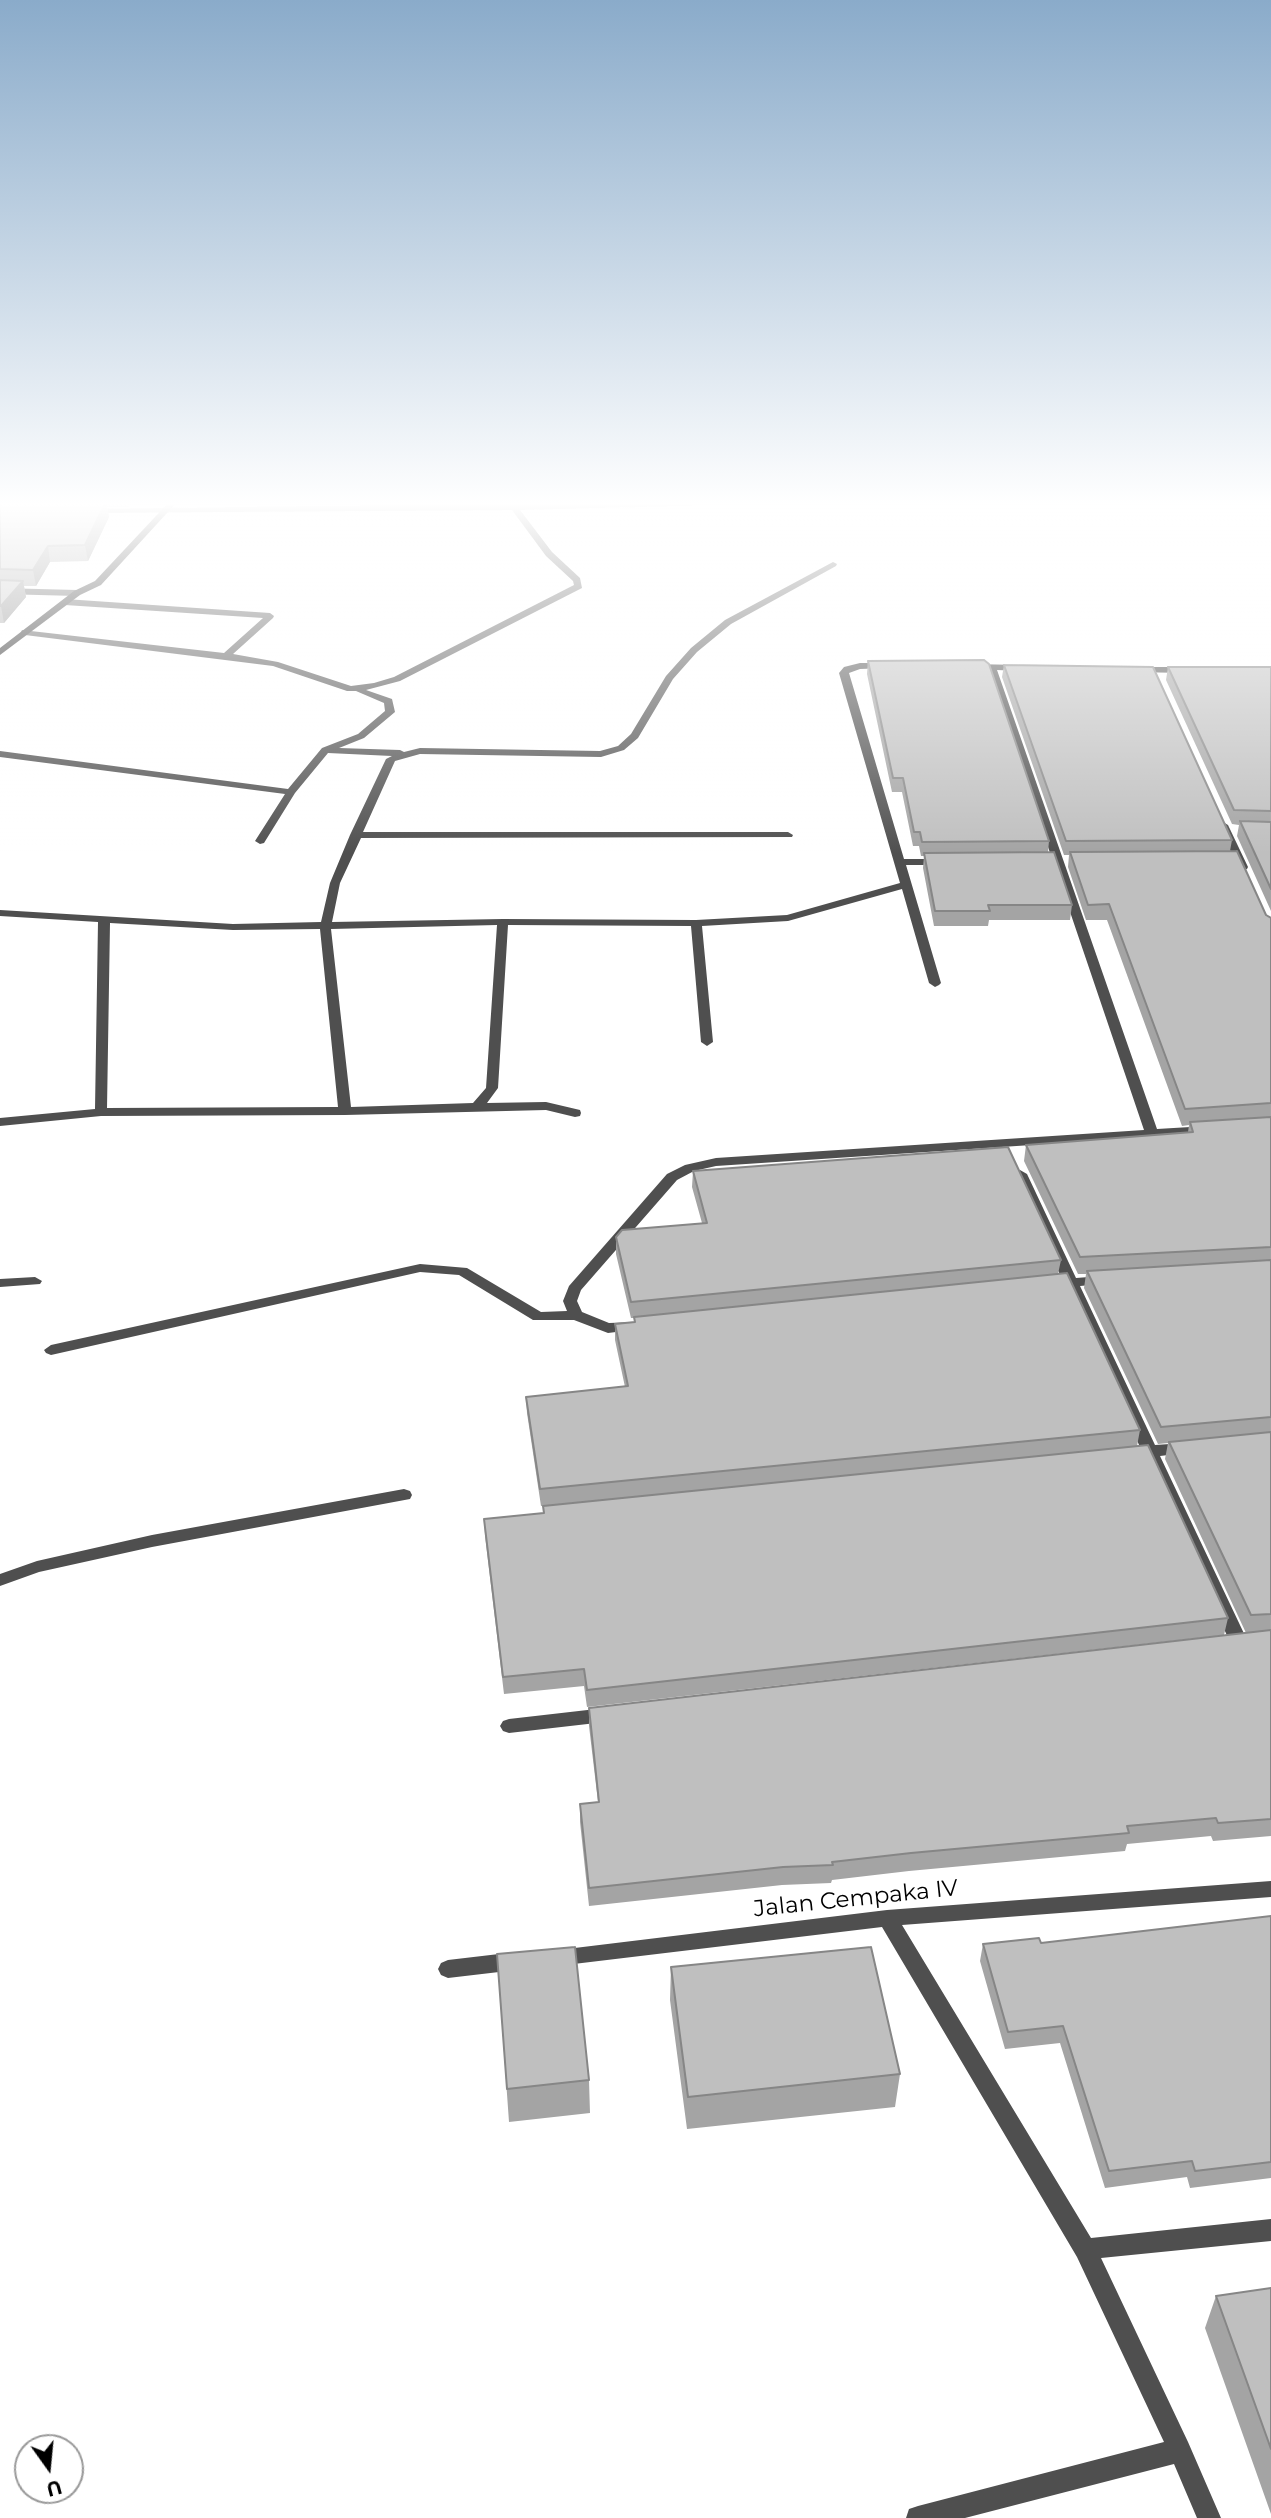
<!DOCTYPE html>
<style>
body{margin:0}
#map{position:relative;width:1271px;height:2518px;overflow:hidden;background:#fff;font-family:Montserrat,sans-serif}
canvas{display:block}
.north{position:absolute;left:14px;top:2434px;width:70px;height:70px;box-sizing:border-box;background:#fff;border:2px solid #999;border-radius:50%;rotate:165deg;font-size:19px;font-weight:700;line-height:28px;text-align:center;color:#000}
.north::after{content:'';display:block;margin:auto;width:24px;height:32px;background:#000;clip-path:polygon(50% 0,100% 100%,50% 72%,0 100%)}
</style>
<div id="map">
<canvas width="1271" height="2518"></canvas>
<div class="north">U</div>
</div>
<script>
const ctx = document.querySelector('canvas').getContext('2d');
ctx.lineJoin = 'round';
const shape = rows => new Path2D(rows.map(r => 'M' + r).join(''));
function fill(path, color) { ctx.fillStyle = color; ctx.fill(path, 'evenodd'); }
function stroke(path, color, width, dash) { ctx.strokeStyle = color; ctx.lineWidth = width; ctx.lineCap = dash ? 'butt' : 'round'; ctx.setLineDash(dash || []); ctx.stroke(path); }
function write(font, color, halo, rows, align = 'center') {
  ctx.font = font + ' Montserrat,sans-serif'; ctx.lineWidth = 5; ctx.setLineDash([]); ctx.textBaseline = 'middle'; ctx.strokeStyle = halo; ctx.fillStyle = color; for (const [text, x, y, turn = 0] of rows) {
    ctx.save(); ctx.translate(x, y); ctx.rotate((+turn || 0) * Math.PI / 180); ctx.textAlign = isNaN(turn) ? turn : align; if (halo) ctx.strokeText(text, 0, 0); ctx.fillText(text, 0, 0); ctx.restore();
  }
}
fill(shape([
 [35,1277,42,1281,40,1284,0,1287,0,1279,35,1277]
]), '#4f4f4f');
fill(shape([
 [695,501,797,501,793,503,520,510,552,552,580,578,582,588,400,681,366,690,392,699,395,712,364,738,339,748,400,750,404,752,420,748,600,751,618,746,631,734,666,676,691,648,725,620,833,562,837,564,836,566,731,624,697,652,673,679,638,738,624,750,601,757,420,754,395,761,363,832,788,832,793,835,792,837,361,838,340,883,332,922,503,919,696,920,787,915,900,883,839,673,844,667,860,663,884,663,887,664,887,668,860,669,849,673,904,859,942,859,947,862,942,865,906,865,941,983,939,985,935,987,929,983,902,889,788,921,702,926,713,1042,707,1046,701,1042,691,926,508,925,498,1088,487,1103,546,1102,580,1110,581,1113,580,1116,575,1117,546,1110,345,1115,101,1116,0,1126,0,1118,95,1109,98,922,0,916,0,910,233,924,321,922,330,883,350,835,386,759,392,756,328,753,295,793,264,843,260,844,255,841,285,794,0,757,0,751,288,789,322,748,358,734,385,711,384,703,356,691,347,691,273,666,25,635,21,632,22,630,224,653,263,618,65,605,61,602,65,599,270,613,274,616,273,618,233,654,278,662,351,686,374,683,394,677,574,585,573,581,546,556,512,510,91,513,87,511,88,509,695,501],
 [110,923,233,930,320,929,338,1107,107,1108,110,923],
 [497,925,486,1088,473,1103,351,1107,331,929,497,925],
 [0,588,77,590,81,593,77,596,0,594,0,588],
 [971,664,1021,665,1026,668,1021,671,997,670,1157,1129,1207,1126,1213,1130,1212,1133,716,1166,694,1171,677,1180,581,1290,577,1301,582,1312,609,1323,637,1322,639,1325,632,1330,608,1333,574,1320,533,1320,459,1275,420,1272,51,1355,46,1353,44,1350,51,1345,420,1264,467,1268,541,1312,567,1311,563,1301,569,1286,667,1174,685,1165,716,1158,1144,1130,988,670,968,669,968,665,971,664],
 [1136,667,1185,667,1190,670,1185,673,1133,672,1133,668,1136,667],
 [1223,822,1228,825,1248,867,1247,869,1243,870,1238,867,1218,825,1223,822],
 [1020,1170,1027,1174,1076,1278,1102,1276,1109,1280,1102,1284,1080,1286,1155,1445,1185,1443,1191,1444,1193,1448,1191,1452,1185,1453,1160,1456,1248,1642,1245,1647,1239,1648,1233,1647,1230,1642,1145,1457,1132,1458,1126,1457,1124,1453,1126,1449,1140,1447,1066,1287,1052,1288,1045,1284,1047,1281,1062,1279,1013,1174,1020,1170],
 [404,1489,410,1491,412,1495,410,1499,152,1547,39,1572,0,1586,0,1574,37,1561,152,1535,404,1489],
 [605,1708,611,1710,614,1715,611,1720,605,1722,509,1733,503,1731,500,1726,503,1721,509,1719,605,1708],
 [1271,1881,1271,1897,902,1925,1091,2238,1271,2219,1271,2241,1101,2258,1188,2442,1221,2518,1197,2518,1174,2464,965,2518,906,2518,909,2509,918,2506,1164,2442,1077,2257,882,1927,557,1966,550,1963,547,1957,550,1951,887,1910,1271,1881],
 [516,1952,523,1955,526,1961,523,1967,516,1970,448,1978,441,1975,438,1969,441,1963,448,1960,516,1952]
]), '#4f4f4f');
fill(shape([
 [170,501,178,501,101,585,80,595,0,655,0,648,74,591,95,581,170,501]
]), '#1c1c1c');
fill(shape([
 [0,501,132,501,128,507,107,507,109,517,88,561,50,562,36,586,24,586,26,597,4,623,0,623],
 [249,501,282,501,281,503],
 [868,661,1049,841,1048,852,1072,905,1070,920,989,920,988,926,934,926,923,868,924,856,921,856,919,846,913,846,902,792,892,792,867,674],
 [1004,665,1232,840,1230,851,1266,915,1271,918,1271,1836,1213,1841,1211,1836,1127,1844,1125,1851,909,1871,832,1880,831,1883,782,1885,589,1906,580,1822,580,1804,598,1802,589,1726,589,1708,1246,1633,1165,1459,1168,1443,1158,1444,1084,1288,1086,1274,1078,1274,1024,1161,1026,1145,1188,1132,1189,1125,1182,1126,1107,920,1086,920,1068,867,1069,855,1064,855,1002,677],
 [1168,667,1271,667,1271,911,1237,836,1239,825,1232,824,1166,680],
 [693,1171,1061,1260,1058,1274,1140,1430,1137,1446,1228,1618,1224,1635,587,1707,584,1686,504,1694,485,1536,484,1519,543,1513,543,1506,618,1498,541,1506,527,1413,526,1397,625,1387,615,1340,615,1324,634,1322,634,1318,631,1318,616,1254,616,1237,702,1223,692,1187],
 [1271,1916,1271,2178,1190,2188,1187,2177,1105,2188,1060,2043,1005,2049,980,1961,983,1944,1041,1943],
 [497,1954,589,2080,590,2113,509,2122],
 [671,1967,900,2074,895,2107,687,2129,670,2000],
 [1271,2288,1271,2514,1205,2328,1216,2296]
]), '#a4a4a4');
fill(shape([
 [106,501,109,517,88,561,85,545],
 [48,546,50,562,36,586,33,570],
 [23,581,26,597,4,623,1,606]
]), '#868686');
const building = shape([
 [106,501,85,545,48,546,33,570,0,569,0,502,106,501],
 [0,580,23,581,1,606,0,606,0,580],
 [984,660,989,664,1049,841,922,842,920,832,914,832,903,778,893,778,868,661,984,660],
 [1004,665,1153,667,1232,840,1066,841,1004,665],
 [1168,667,1271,667,1271,811,1234,810,1168,667],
 [1240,821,1271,822,1271,889,1240,821],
 [1237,851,1266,915,1271,918,1271,1103,1185,1109,1109,904,1088,905,1070,852,1237,851],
 [1054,852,1072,905,988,905,990,911,935,911,924,853,1054,852],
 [1271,1117,1271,1247,1080,1257,1026,1145,1193,1132,1190,1122,1271,1117],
 [1008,1147,1061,1260,631,1302,616,1237,622,1230,707,1223,693,1171,1008,1147],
 [1271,1260,1271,1417,1161,1427,1087,1271,1271,1260],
 [1067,1273,1140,1430,540,1489,526,1397,628,1386,615,1324,635,1322,634,1317,1067,1273],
 [1271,1432,1271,1614,1251,1615,1169,1442,1271,1432],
 [1148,1445,1228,1618,587,1690,584,1669,503,1677,484,1519,544,1513,543,1506,1148,1445],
 [1271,1630,1271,1819,1218,1823,1216,1818,1127,1826,1129,1833,911,1853,832,1862,833,1865,783,1867,589,1888,580,1804,599,1802,589,1708,1271,1630],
 [1271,1916,1271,2162,1195,2171,1192,2161,1109,2171,1063,2026,1008,2032,983,1944,1039,1938,1041,1943,1271,1916],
 [575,1947,589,2080,507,2089,497,1954,575,1947],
 [871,1947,900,2074,688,2097,671,1967,871,1947],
 [1271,2288,1271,2449,1216,2296,1271,2288]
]);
fill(building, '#bfbfbf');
stroke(building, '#868686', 2);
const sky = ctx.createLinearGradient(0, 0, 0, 854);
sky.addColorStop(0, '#8aabca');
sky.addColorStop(0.59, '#fff');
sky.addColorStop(1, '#ffffff00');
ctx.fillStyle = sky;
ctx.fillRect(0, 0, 1271, 854);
write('23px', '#000', '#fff', [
 ["Jalan Cempaka IV",856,1899,-6]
]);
</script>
